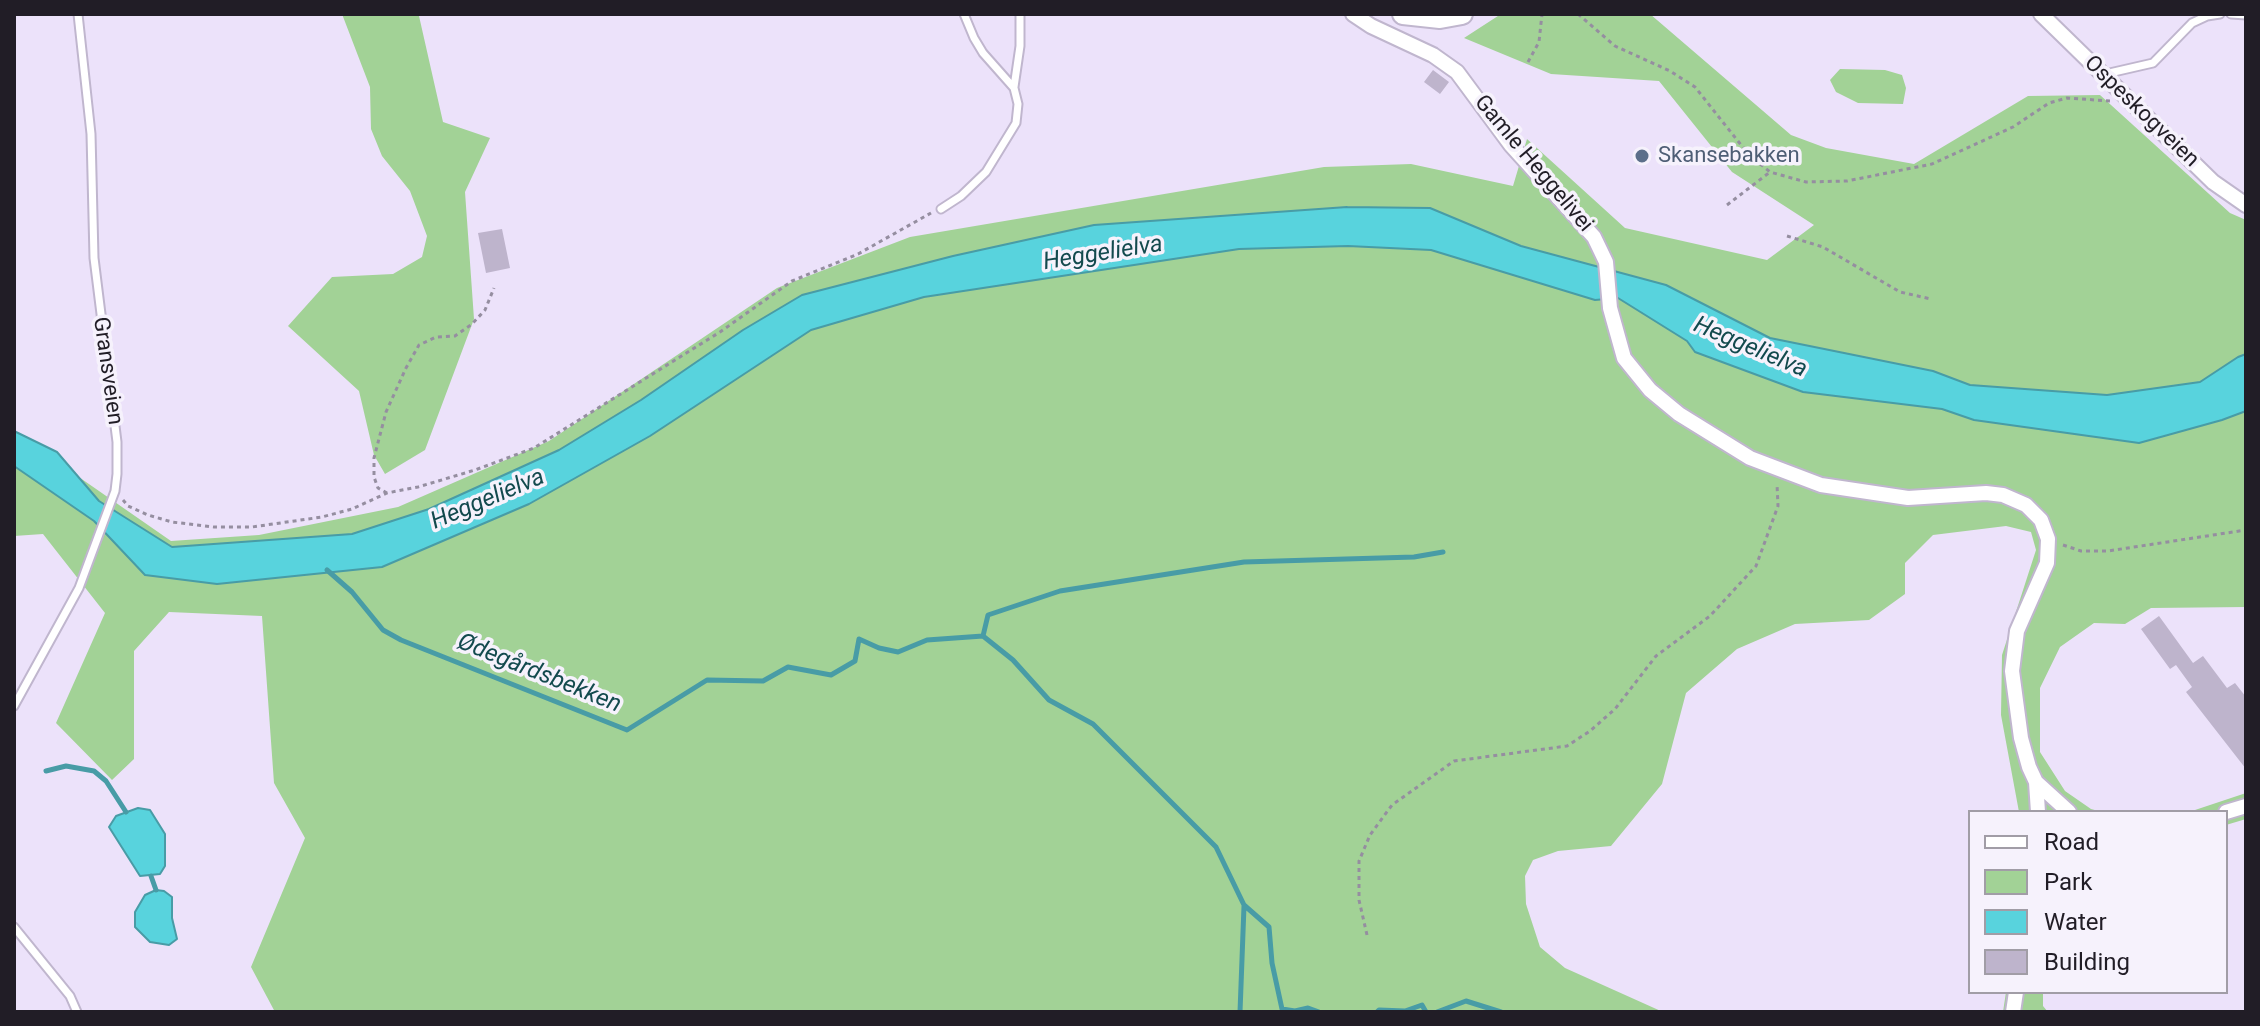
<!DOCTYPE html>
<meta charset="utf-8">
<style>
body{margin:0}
#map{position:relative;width:2260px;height:1026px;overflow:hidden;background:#ece2fa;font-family:Roboto,sans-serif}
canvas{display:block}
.frame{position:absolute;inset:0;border:16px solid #211d26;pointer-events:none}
.legend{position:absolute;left:1968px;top:810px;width:260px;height:184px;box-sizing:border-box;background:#f6f2fc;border:2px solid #a19da6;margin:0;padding:10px 14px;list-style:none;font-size:24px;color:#211d26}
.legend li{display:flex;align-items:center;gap:16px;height:40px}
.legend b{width:40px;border:2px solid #a19da6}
</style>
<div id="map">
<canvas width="2260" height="1026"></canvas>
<div class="frame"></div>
<ul class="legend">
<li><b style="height:10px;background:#fff"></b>Road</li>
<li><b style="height:22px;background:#a2d296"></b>Park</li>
<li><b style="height:22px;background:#58d3dd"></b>Water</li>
<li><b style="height:22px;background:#beb4cc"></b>Building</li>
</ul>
</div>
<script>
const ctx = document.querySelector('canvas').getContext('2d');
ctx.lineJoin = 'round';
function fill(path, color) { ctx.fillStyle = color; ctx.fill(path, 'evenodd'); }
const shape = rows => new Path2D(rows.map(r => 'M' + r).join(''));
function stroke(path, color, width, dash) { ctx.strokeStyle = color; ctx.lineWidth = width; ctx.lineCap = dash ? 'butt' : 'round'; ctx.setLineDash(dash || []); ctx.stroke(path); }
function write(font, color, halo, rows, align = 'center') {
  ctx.font = font + ' Roboto,sans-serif'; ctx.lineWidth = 7; ctx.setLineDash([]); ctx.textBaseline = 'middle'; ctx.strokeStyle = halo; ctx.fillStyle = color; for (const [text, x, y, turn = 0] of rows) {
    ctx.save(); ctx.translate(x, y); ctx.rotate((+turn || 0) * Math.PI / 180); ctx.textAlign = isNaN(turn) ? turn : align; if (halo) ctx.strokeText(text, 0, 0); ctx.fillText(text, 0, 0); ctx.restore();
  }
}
fill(shape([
 [342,14,419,16,443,122,490,138,465,192,474,319,425,450,385,474,374,455,359,391,288,326,332,277,393,274,422,257,427,236,410,191,382,156,371,129,370,87],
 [1501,14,1650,14,1791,135,1826,148,1914,164,2028,96,2100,95,2230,213,2246,220,2246,607,2151,608,2125,624,2094,623,2060,647,2040,688,2040,752,2065,791,2091,809,2102,812,2019,812,2001,715,2002,655,2036,550,2031,532,2006,526,1933,535,1905,563,1905,594,1869,620,1795,624,1737,649,1686,693,1662,784,1611,846,1558,851,1533,860,1525,876,1526,904,1540,947,1565,968,1663,1012,275,1012,251,967,305,838,274,783,262,616,169,612,134,651,134,759,112,780,56,723,105,613,43,534,14,536,14,432,171,541,259,535,398,507,549,441,777,288,910,237,1324,167,1411,164,1513,186,1527,139,1625,228,1767,260,1814,225,1732,172,1659,81,1551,74,1464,38],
 [1840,69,1885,70,1902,75,1906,88,1903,104,1858,103,1836,92,1830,80],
 [2246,793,2246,819,2226,825,2226,812,2189,812],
 [2006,992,2043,992,2043,1006,2048,1012,2003,1012]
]), '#a2d296');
const water = shape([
 [1347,207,1430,208,1521,246,1666,285,1770,338,1933,371,1970,385,2107,395,2200,382,2238,357,2246,354,2246,411,2222,420,2139,443,1974,420,1942,409,1803,392,1695,352,1687,341,1618,298,1595,300,1431,250,1348,246,1239,249,924,297,811,330,650,436,529,504,382,567,217,584,145,575,94,521,14,466,14,431,57,452,99,501,172,547,352,534,429,509,559,450,641,400,743,330,802,295,953,256,1094,225,1347,207],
 [138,808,150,810,165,834,165,866,160,874,140,876,109,827,116,816,138,808],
 [156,890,164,891,172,897,172,918,177,939,169,945,150,942,135,927,135,912,145,895,156,890]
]);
fill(water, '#58d3dd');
stroke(water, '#489ca6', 2);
stroke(shape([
 [327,570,352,592,383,630,401,640,627,730,707,680,763,681,788,667,831,675,855,661,859,639,879,648,898,652,927,640,983,636,1013,660,1049,700,1093,724,1216,847,1244,905,1269,927,1272,963,1282,1009,1295,1011,1308,1008,1319,1012],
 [983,636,988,615,1060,591,1244,562,1414,557,1443,552],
 [46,771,66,766,94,771,106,781,126,812],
 [151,876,156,890],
 [1240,1012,1244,906],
 [1377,1012,1379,1010,1405,1011,1422,1005,1426,1012],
 [1437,1012,1466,1001,1501,1012]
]), '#489ca6', 5);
fill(shape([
 [1433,70,1449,82,1440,94,1424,82],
 [502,229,510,268,486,273,478,233],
 [2159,616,2193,663,2203,656,2227,688,2235,683,2246,697,2246,769,2186,692,2192,687,2176,665,2170,669,2141,629]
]), '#beb4cc');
const lane = shape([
 [2231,14,2246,15],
 [2105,74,2153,63,2192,23,2207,16,2220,14],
 [1014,87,1020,46,1020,14],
 [941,209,961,196,986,172,1016,123,1018,104,1014,88,983,53,974,38,964,14],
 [14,706,79,588,115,491,117,474,117,442,94,258,91,134,78,14],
 [14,927,70,996,77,1012]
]);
const street = shape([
 [1353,14,1371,26,1433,55,1457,72,1511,145,1594,237,1606,262,1610,308,1624,358,1650,390,1679,414,1750,458,1821,485,1908,498,1986,493,2003,495,2026,505,2041,520,2048,539,2047,563,2017,631,2012,671,2021,738,2029,767,2036,782,2069,812],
 [2041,14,2213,182,2246,205],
 [2036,782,2038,812],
 [2226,812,2246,806],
 [2013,1012,2016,992]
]);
const secondary = shape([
 [1403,14,1440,18,1462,14]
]);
stroke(lane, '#c0b6ce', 11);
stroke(street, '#c0b6ce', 18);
stroke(secondary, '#c0b6ce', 24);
stroke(shape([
 [1578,14,1615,46,1670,71,1695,87,1749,155,1770,172,1806,182,1847,181,1932,164,2013,127,2049,103,2067,98,2110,101],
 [1528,62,1539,42,1542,14],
 [1727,205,1770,172],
 [1787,236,1823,247,1900,292,1931,299],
 [387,493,378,488,374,477,374,458,386,412,406,368,419,345,436,337,455,336,472,324,485,310,494,288],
 [123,500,128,506,148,515,172,522,214,527,252,527,322,517,352,509,387,493,418,487,475,470,534,448,720,332,792,281,858,254,931,213],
 [2063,545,2081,551,2108,551,2246,530],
 [1367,935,1359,900,1359,861,1370,835,1392,805,1454,761,1567,746,1590,731,1615,709,1656,656,1710,616,1756,566,1778,506,1777,484]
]), '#958ea0', 3, [4, 4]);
stroke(lane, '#fff', 7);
stroke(street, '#fff', 14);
stroke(secondary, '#fff', 20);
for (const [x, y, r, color] of [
 [1642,156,8,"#5c6f8a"]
]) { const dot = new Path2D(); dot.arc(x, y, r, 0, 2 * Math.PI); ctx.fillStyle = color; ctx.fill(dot); stroke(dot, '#f6f2fc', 3); }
write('22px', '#211d26', '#f6f2fc', [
 ["Ospeskogveien",2141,112,44],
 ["Gamle Heggelivei",1533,164,50],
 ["Gransveien",107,371,82]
]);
write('22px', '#4e5e75', '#f6f2fc', [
 ["Skansebakken",1658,156]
], 'left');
write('italic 24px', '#134a4e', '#f6f2fc', [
 ["Heggelielva",1103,254,-9],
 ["Heggelielva",1750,348,23],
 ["Heggelielva",488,500,-23],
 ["Ødegårdsbekken",539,674,22]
]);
</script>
